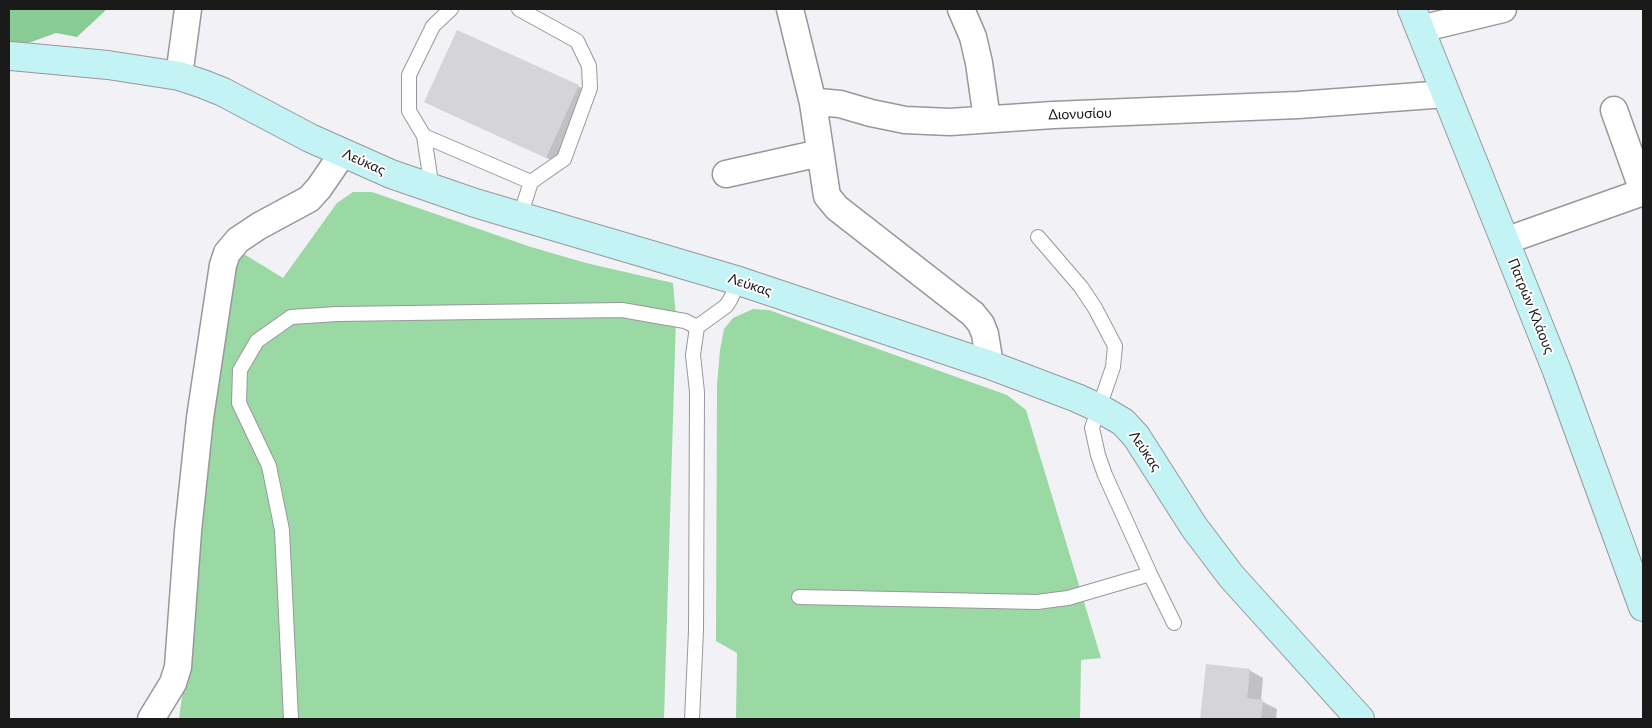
<!DOCTYPE html>
<meta charset="utf-8">
<style>
body{margin:0}
#map{position:relative;width:1652px;height:728px;overflow:hidden;background:#f2f2f6;font-family:Lato,sans-serif}
canvas{display:block}
.frame{position:absolute;inset:0;border:10px solid #1a1a1b;pointer-events:none}
</style>
<div id="map">
<canvas width="1652" height="728"></canvas>
<div class="frame"></div>
</div>
<script>
const ctx = document.querySelector('canvas').getContext('2d');
ctx.lineJoin = 'round';
function fill(path, color) { ctx.fillStyle = color; ctx.fill(path, 'evenodd'); }
const shape = rows => new Path2D(rows.map(r => 'M' + r).join(''));
function stroke(path, color, width, dash) { ctx.strokeStyle = color; ctx.lineWidth = width; ctx.lineCap = dash ? 'butt' : 'round'; ctx.setLineDash(dash || []); ctx.stroke(path); }
function write(font, color, halo, rows, align = 'center') {
  ctx.font = font + ' Lato,sans-serif'; ctx.lineWidth = 4; ctx.setLineDash([]); ctx.textBaseline = 'middle'; ctx.strokeStyle = halo; ctx.fillStyle = color; for (const [text, x, y, turn = 0] of rows) {
    ctx.save(); ctx.translate(x, y); ctx.rotate((+turn || 0) * Math.PI / 180); ctx.textAlign = isNaN(turn) ? turn : align; if (halo) ctx.strokeText(text, 0, 0); ctx.fillText(text, 0, 0); ctx.restore();
  }
}
fill(shape([
 [353,192,372,192,531,247,586,263,673,283,676,317,664,719,179,719,182,696,190,668,202,520,215,404,237,262,244,254,283,278,337,203],
 [753,309,769,310,1007,395,1026,410,1101,658,1081,660,1080,719,736,719,737,653,716,641,717,384,720,350,724,329,733,318]
]), '#9ad8a4');
fill(shape([
 [9,9,107,9,77,37,56,33,12,49,9,53]
]), '#88cc94');
fill(shape([
 [578,86,592,94,560,164,439,109,426,102],
 [1207,666,1249,670,1263,678,1261,701,1277,709,1276,719,1201,719]
]), '#0003');
fill(shape([
 [457,30,579,85,546,158,424,102],
 [1206,664,1250,669,1247,698,1263,700,1261,719,1200,719]
]), '#d4d4d9');
const lane = shape([
 [519,9,577,41,589,66,590,88,564,159,531,182,520,216],
 [424,136,531,182],
 [432,189,424,136,409,111,409,75,433,26,451,9],
 [1038,237,1081,287,1095,308,1115,346,1113,367,1092,428,1098,455,1105,475,1150,574,1174,623],
 [799,597,1037,602,1068,598,1150,574],
 [291,719,282,530,269,466,239,403,240,370,257,341,291,317,337,314,622,310,685,321,697,327],
 [692,719,696,631,697,392,693,355,697,327,726,306,730,300,739,281]
]);
const street = shape([
 [790,9,813,103,827,196,837,208,973,314,981,324,985,334,990,365],
 [961,9,973,37,979,63,987,119],
 [1420,29,1503,9],
 [179,76,188,9],
 [813,103,818,102,840,104,871,113,905,120,950,122,1053,115,1298,105,1446,94],
 [1614,110,1643,191],
 [726,174,820,153],
 [1505,241,1643,192],
 [151,719,173,683,178,667,188,531,200,418,223,265,227,253,238,240,259,226,309,199,319,188,343,153]
]);
const secondary = shape([
 [1412,9,1557,371,1643,607],
 [11,56,108,65,179,76,203,84,223,92,310,138,391,174,475,203,739,281,990,365,1077,398,1099,408,1123,422,1136,436,1194,527,1231,576,1360,719]
]);
stroke(lane, '#98989c', 16);
stroke(street, '#98989c', 29);
stroke(secondary, '#98989c', 30);
stroke(lane, '#fff', 14);
stroke(street, '#fff', 26);
stroke(secondary, '#c3f3f4', 28);
write('14px', '#1a1a1b', '#fff', [
 ["Διονυσίου",1080,114,-2],
 ["Λεύκας",364,162,24],
 ["Λεύκας",750,285,18],
 ["Πατρών Κλάους",1531,306,68],
 ["Λεύκας",1145,451,56]
]);
</script>
